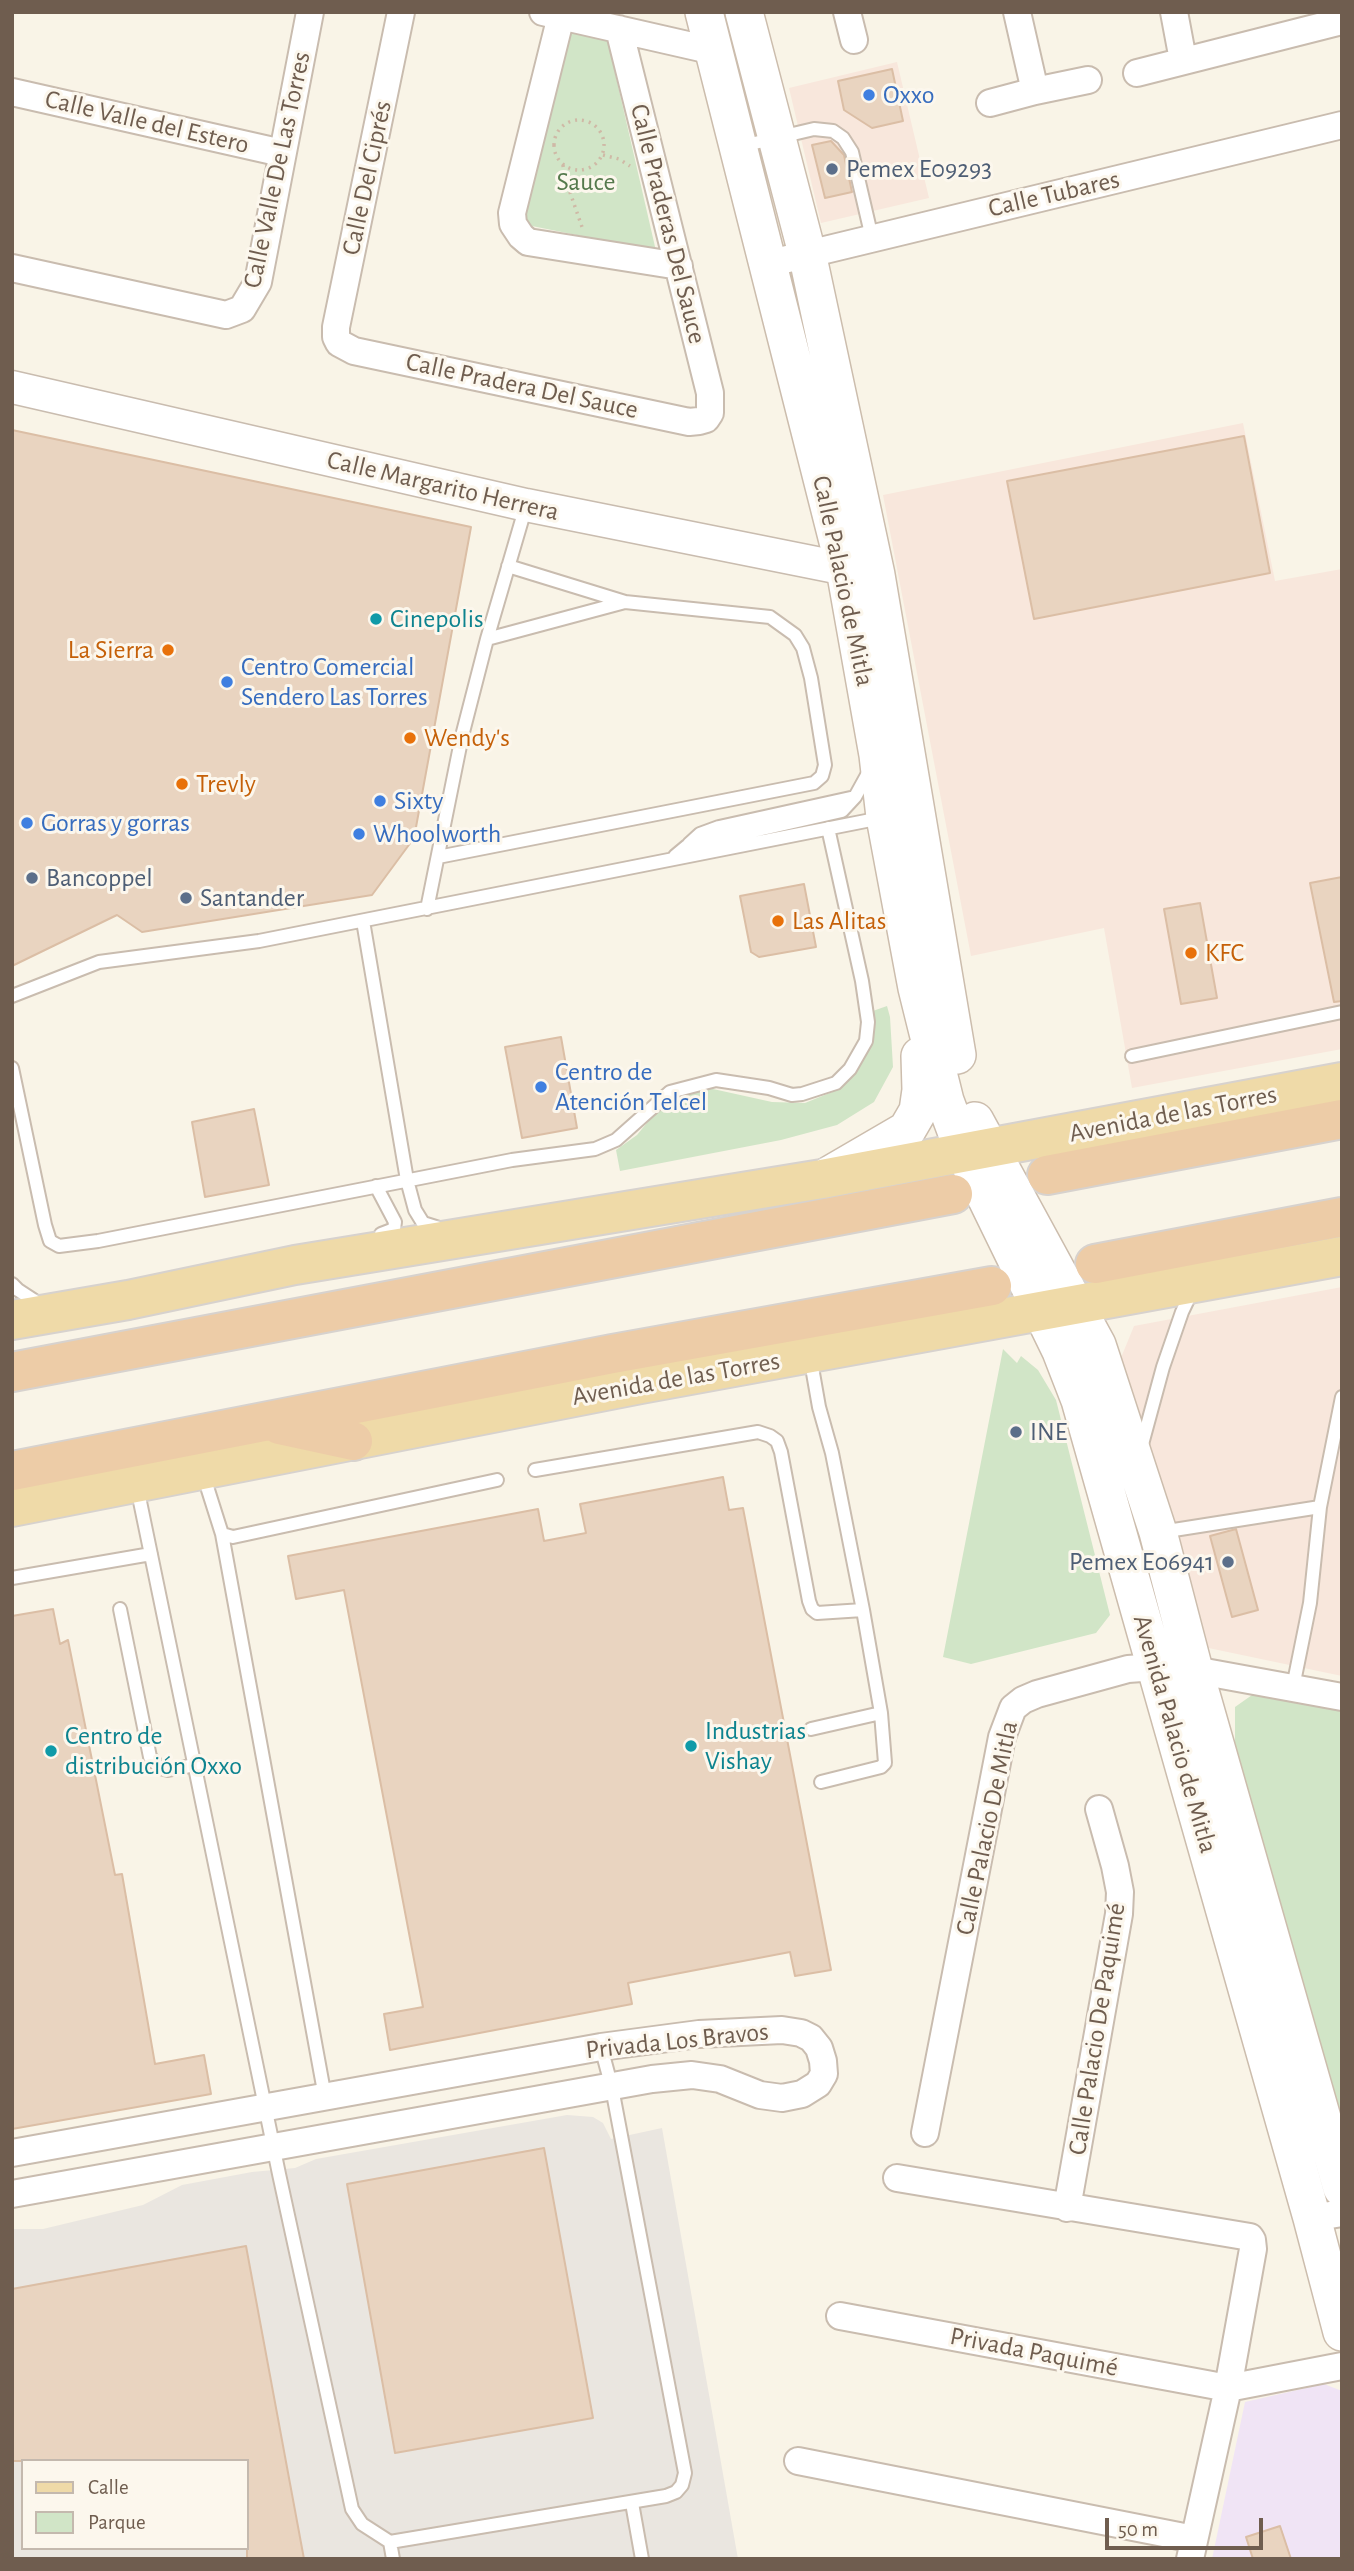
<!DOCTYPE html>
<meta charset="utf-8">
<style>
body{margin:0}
#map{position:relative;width:1354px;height:2571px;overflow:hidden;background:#f9f4e7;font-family:"Alegreya Sans",sans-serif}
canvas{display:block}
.frame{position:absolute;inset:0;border:14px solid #6f5d4f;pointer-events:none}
.legend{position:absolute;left:21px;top:2459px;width:228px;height:91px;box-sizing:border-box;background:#fcf7ed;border:2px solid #c4b9ae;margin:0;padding:9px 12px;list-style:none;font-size:21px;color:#6f5d4f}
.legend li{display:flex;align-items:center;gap:14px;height:35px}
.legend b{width:35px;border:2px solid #c4b9ae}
.scale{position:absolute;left:1105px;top:2518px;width:158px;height:32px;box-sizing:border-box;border:4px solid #6f5d4f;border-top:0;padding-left:9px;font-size:21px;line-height:24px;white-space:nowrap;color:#6f5d4f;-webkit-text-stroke:5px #fcf7ed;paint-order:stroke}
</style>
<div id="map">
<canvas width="1354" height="2571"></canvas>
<div class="frame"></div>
<ul class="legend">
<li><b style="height:9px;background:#efdaa8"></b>Calle</li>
<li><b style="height:19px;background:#d1e5c7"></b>Parque</li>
</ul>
<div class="scale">50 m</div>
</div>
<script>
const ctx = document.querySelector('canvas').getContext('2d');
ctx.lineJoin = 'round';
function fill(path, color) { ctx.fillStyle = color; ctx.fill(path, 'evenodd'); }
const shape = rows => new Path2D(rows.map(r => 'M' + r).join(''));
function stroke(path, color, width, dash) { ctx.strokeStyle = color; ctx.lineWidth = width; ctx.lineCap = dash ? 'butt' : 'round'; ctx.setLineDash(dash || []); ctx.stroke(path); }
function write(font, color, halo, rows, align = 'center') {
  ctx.font = font + ' "Alegreya Sans",sans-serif'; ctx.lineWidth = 6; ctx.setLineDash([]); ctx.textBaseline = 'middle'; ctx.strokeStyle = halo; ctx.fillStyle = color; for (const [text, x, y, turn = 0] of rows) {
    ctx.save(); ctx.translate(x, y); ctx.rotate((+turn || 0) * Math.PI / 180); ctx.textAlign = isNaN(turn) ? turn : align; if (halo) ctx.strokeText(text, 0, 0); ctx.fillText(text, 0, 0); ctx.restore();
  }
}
fill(shape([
 [897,62,929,198,821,223,789,88],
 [1243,423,1275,581,1342,569,1342,1049,1132,1088,1104,928,971,956,883,495],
 [1342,1287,1342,1676,1199,1646,1118,1365,1134,1326]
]), '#f8e7dc');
fill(shape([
 [567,2115,593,2117,603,2123,611,2139,662,2128,738,2559,12,2559,12,2229,43,2229,143,2205,182,2185,252,2172,295,2168,316,2159],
 [23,2461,247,2461,247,2548,23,2548]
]), '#eae6e0');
fill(shape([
 [1324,2384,1342,2391,1342,2559,1212,2559,1245,2402]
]), '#f0e4f5');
fill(shape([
 [565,29,607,38,656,251,522,224],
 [887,1006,890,1017,893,1067,874,1102,837,1125,781,1140,620,1171,616,1150,637,1135,660,1107,704,1087,772,1102,805,1103,837,1090,860,1062,870,1012],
 [1003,1349,1017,1363,1021,1356,1038,1370,1056,1400,1110,1615,1096,1633,971,1664,943,1657],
 [1262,1688,1342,1707,1342,2141,1235,1743,1235,1707]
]), '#d1e5c7');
const building = shape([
 [892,69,903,121,872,128,844,110,838,81,892,69],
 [831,141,844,155,852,192,825,198,812,145,831,141],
 [12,430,471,527,414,838,372,895,142,932,117,915,12,966,12,430],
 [1244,436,1270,573,1034,619,1007,481,1244,436],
 [1342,877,1342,1001,1334,1002,1310,883,1342,877],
 [804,884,816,947,759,957,751,952,740,896,804,884],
 [1200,903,1217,998,1181,1004,1164,909,1200,903],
 [561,1037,577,1128,522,1138,505,1047,561,1037],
 [254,1109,269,1185,205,1197,192,1122,254,1109],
 [723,1477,729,1510,743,1508,831,1970,795,1976,790,1952,628,1983,632,2004,390,2050,384,2014,423,2007,344,1590,296,1599,288,1556,538,1509,544,1541,586,1533,580,1504,723,1477],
 [1236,1529,1258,1610,1232,1617,1210,1536,1236,1529],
 [53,1609,60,1644,68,1640,115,1875,122,1874,155,2064,204,2055,211,2094,12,2129,12,1616,53,1609],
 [544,2148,593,2418,395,2453,347,2184,544,2148],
 [246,2246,304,2559,247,2559,247,2461,12,2461,12,2289,246,2246],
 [1280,2526,1291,2559,1253,2559,1246,2537,1280,2526]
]);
fill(building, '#e9d4c0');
stroke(building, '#dbbea5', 2);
const service = shape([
 [742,146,814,129,833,131,843,138,852,152,872,238],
 [508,566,625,602],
 [689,844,700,834,719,827,855,797],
 [675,856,687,846,842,811,855,797,871,768],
 [438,857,814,783,822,776,825,765,811,678,803,648,795,635,770,617,625,602,487,639],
 [427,909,462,736,487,639,526,506],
 [363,921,407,1180,415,1210,423,1223,442,1229],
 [12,996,99,962,259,941,881,818],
 [1132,1056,1342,1012],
 [12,1068,45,1225,50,1241,59,1246,98,1241,512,1160,595,1149,616,1140,670,1092,716,1080,769,1088,792,1095,802,1094,836,1083,850,1069,866,1041,868,1022,862,981,828,828],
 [376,1186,395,1222,394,1229,381,1234],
 [12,1284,18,1290,41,1305],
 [810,1356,819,1407,832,1453,863,1610],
 [1141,1448,1163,1367,1182,1312,1193,1289],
 [535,1470,758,1432,770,1436,777,1441,781,1452,809,1601,812,1609,817,1613,863,1610,881,1713,811,1729],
 [203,1474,222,1534,233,1537,497,1480],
 [137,1487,279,2174,352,2509,362,2524,390,2542,393,2559],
 [1161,1532,1320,1507],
 [222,1534,325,2097],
 [12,1578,151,1554],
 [120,1609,150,1757,160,1768,168,1770,195,1765],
 [1293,1687,1310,1603,1320,1507,1342,1397],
 [821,1782,881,1767,885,1763,881,1713],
 [632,2503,642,2559],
 [390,2542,666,2496,676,2492,682,2485,685,2473,612,2088,601,2047]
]);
const minor = shape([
 [401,12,336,327,336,337,339,343,354,351,689,422,699,421,706,419,710,413,710,393,619,29],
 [543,12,714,51],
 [847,12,854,40],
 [1017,12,1035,91],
 [1174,12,1183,60],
 [561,16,512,213,513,224,521,236,528,242,679,266],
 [1137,73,1342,21],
 [12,92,282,153],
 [990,103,1035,91,1088,80],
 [767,264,1342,125],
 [12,268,226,315,242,309,258,282,310,12],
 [925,2133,1002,1737,1013,1708,1023,1700,1037,1694,1128,1669,1156,1667,1194,1670,1342,1697],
 [12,2153,601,2047,699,2034,782,2030,801,2033,811,2038,819,2048,823,2061,824,2074,818,2084,802,2094,782,2098,760,2095,720,2079,692,2075,652,2079,12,2194],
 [897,2178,1250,2237,1252,2240,1253,2249,1228,2388,1190,2559],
 [1067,2208,1119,1914,1120,1892,1115,1866,1099,1809],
 [1312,2218,1342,2213],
 [840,2316,1228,2388,1342,2366],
 [798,2461,1194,2539]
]);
const tertiary = shape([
 [12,387,526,505,866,573]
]);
const secondary = shape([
 [704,12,845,569,878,755,885,817,917,988,945,1101,964,1152,1061,1351,1080,1400,1312,2218,1342,2332],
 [744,12,807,253,876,575,957,1055],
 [975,1121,1097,1345,1158,1532,1194,1670,1342,2188],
 [828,1176,907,1130,918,1111,921,1090,920,1056]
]);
const primary = shape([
 [12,1320,128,1300,295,1265,822,1179,1342,1082],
 [12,1507,641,1384,1342,1256]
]);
const trunk = shape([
 [1047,1175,1342,1119],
 [1095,1264,1342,1217],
 [12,1372,953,1194],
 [279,1425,353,1441],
 [12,1471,612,1354,992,1286]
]);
stroke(service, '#c9bcaf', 16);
stroke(minor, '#c9bcaf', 30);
stroke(tertiary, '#c9bcaf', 35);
stroke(secondary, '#ccbdad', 40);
stroke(primary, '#d7d2ce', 42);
stroke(trunk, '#d7d2ce', 42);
stroke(shape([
 '554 145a25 25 0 1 1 50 0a25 25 0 1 1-50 0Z',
 [603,155,619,159,630,166],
 [563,165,564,175,582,227]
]), '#cfb9a6', 3.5, [2, 5]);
stroke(service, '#fff', 12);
stroke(minor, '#fff', 26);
stroke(tertiary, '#fff', 32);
stroke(secondary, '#fff', 37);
stroke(primary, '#efdaa8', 38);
stroke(trunk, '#edcca7', 38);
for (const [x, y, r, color] of [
 [869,95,7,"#3f7fe0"],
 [832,169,7,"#5c6f8a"],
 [376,619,7,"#0f9aa8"],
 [168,650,7,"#e8710a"],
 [227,682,7,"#3f7fe0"],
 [410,738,7,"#e8710a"],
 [182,784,7,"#e8710a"],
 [380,801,7,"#3f7fe0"],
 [27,823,7,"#3f7fe0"],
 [359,834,7,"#3f7fe0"],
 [32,878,7,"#5c6f8a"],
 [186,898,7,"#5c6f8a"],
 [778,921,7,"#e8710a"],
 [1191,953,7,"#e8710a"],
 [541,1087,7,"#3f7fe0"],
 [1016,1432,7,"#5c6f8a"],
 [1228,1562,7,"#5c6f8a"],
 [691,1746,7,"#0f9aa8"],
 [51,1751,7,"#0f9aa8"]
]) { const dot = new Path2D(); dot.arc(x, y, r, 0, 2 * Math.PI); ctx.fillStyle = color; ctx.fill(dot); stroke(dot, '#fcf7ed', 2.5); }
write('26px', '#366cbe', '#fcf7ed', [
 ["Oxxo",883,95],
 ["Centro Comercial",241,667],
 ["Sendero Las Torres",241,697],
 ["Sixty",394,801],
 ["Gorras y gorras",41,823],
 ["Whoolworth",373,834],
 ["Centro de",555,1072],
 ["Atención Telcel",555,1102]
], 'left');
write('26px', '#6f5d4f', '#fcf7ed', [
 ["Calle Valle del Estero",147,122,13],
 ["Calle Valle De Las Torres",277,170,-78],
 ["Calle Del Ciprés",367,178,-78],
 ["Calle Tubares",1054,194,-13],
 ["Calle Praderas Del Sauce",668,224,76],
 ["Calle Pradera Del Sauce",522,386,12],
 ["Calle Margarito Herrera",443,486,13],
 ["Calle Palacio de Mitla",843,581,78],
 ["Avenida de las Torres",1173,1114,-11],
 ["Avenida de las Torres",676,1379,-10],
 ["Avenida Palacio de Mitla",1175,1734,74],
 ["Calle Palacio De Mitla",987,1828,-78],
 ["Calle Palacio De Paquimé",1097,2029,-81],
 ["Privada Los Bravos",677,2041,-6],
 ["Privada Paquimé",1034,2352,11]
]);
write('26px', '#4e5e75', '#fcf7ed', [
 ["Pemex E09293",846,169],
 ["Bancoppel",46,878],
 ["Santander",200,898],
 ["INE",1030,1432],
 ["Pemex E06941",1214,1562,"right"]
], 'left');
write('26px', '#55794c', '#fcf7ed', [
 ["Sauce",586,182]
]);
write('26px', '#0d838f', '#fcf7ed', [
 ["Cinepolis",390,619],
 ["Industrias",705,1731],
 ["Vishay",705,1761],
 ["Centro de",65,1736],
 ["distribución Oxxo",65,1766]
], 'left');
write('26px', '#c56008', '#fcf7ed', [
 ["La Sierra",154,650,"right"],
 ["Wendy's",424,738],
 ["Trevly",196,784],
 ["Las Alitas",792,921],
 ["KFC",1205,953]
], 'left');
</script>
